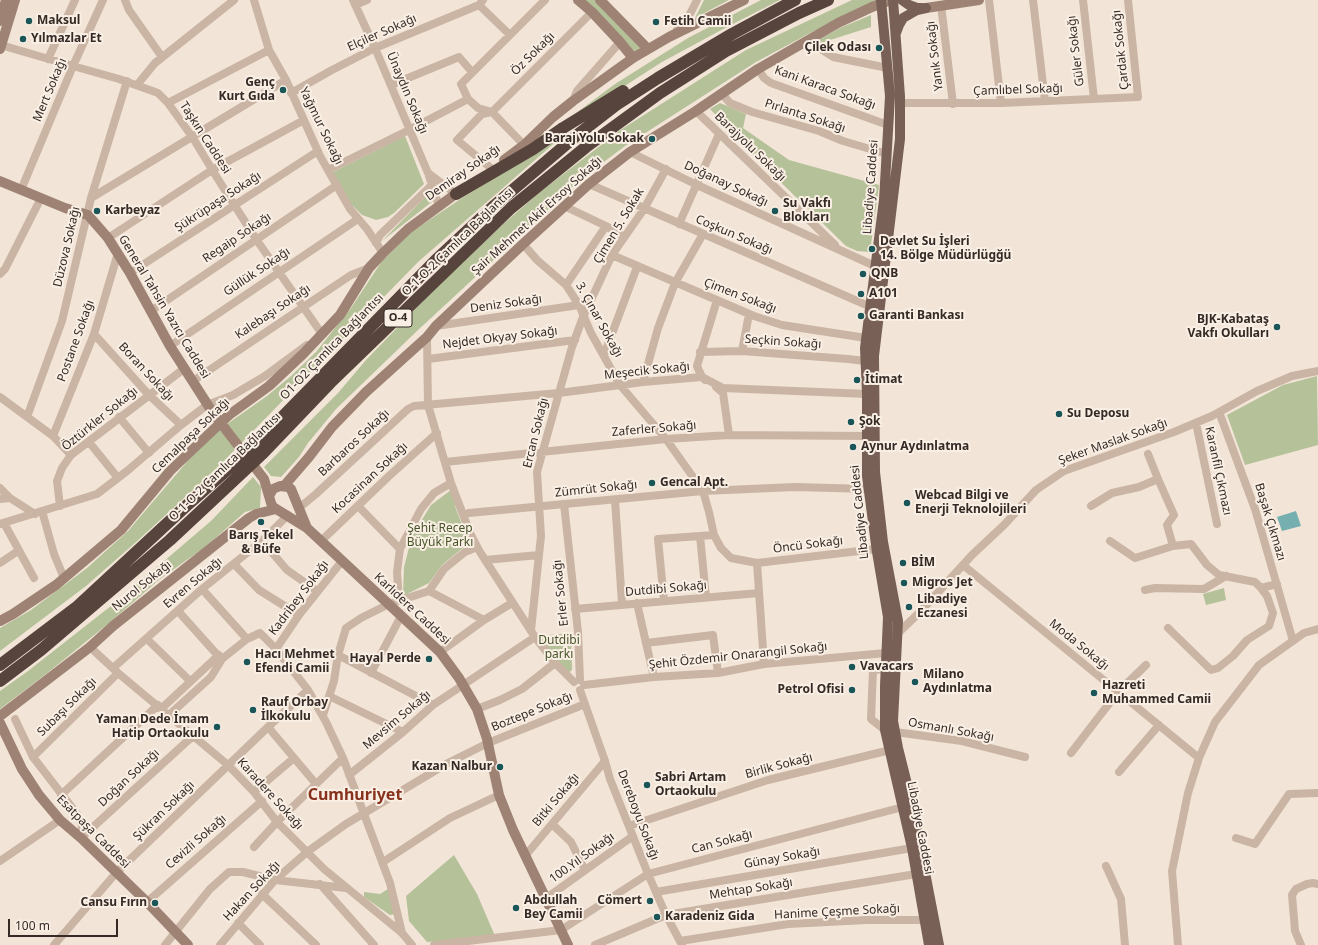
<!DOCTYPE html>
<meta charset="utf-8">
<style>
body{margin:0}
#map{position:relative;width:1318px;height:945px;overflow:hidden;background:#f2e5d8;font-family:"Noto Sans",sans-serif}
canvas{display:block}
.scale{position:absolute;left:8px;top:919px;width:110px;height:18px;box-sizing:border-box;border:2px solid #352a26;border-top:0;padding-left:5px;font-size:12px;line-height:14px;white-space:nowrap;color:#352a26;-webkit-text-stroke:3px #faefe4;paint-order:stroke}
</style>
<div id="map">
<canvas width="1318" height="945"></canvas>
<div class="scale">100 m</div>
</div>
<script>
const ctx = document.querySelector('canvas').getContext('2d');
ctx.lineJoin = 'round';
function fill(path, color) { ctx.fillStyle = color; ctx.fill(path, 'evenodd'); }
const shape = rows => new Path2D(rows.map(r => 'M' + r).join(''));
function stroke(path, color, width, dash) { ctx.strokeStyle = color; ctx.lineWidth = width; ctx.lineCap = dash ? 'butt' : 'round'; ctx.setLineDash(dash || []); ctx.stroke(path); }
function write(font, color, halo, rows, align = 'center') {
  ctx.font = font + ' "Noto Sans",sans-serif'; ctx.lineWidth = 4; ctx.setLineDash([]); ctx.textBaseline = 'middle'; ctx.strokeStyle = halo; ctx.fillStyle = color; for (const [text, x, y, turn = 0] of rows) {
    ctx.save(); ctx.translate(x, y); ctx.rotate((+turn || 0) * Math.PI / 180); ctx.textAlign = isNaN(turn) ? turn : align; if (halo) ctx.strokeText(text, 0, 0); ctx.fillText(text, 0, 0); ctx.restore();
  }
}
fill(shape([
 [581,0,596,0,642,46,635,53],
 [704,0,729,0,695,18],
 [761,0,780,0,725,28,662,62,564,125,528,149,615,84,688,38],
 [852,0,881,0,871,4,812,32,756,62,625,146,580,180,417,331,336,409,308,443,299,457,281,477,271,476,264,467,338,393,366,360,420,304,494,232,540,192,622,129,746,50],
 [871,15,871,27,827,41,819,45,820,39,840,28],
 [720,103,746,114,743,128,789,160,879,185,870,252,857,251,846,246,762,164,710,109],
 [566,133,418,262,219,466,135,543,86,586,0,651,0,628,31,610,87,568,128,531,197,450,230,422,267,396,291,376,316,352,351,308,382,261,410,233,462,198],
 [405,136,424,184,394,213,388,217,376,220,362,215,352,205,331,173],
 [430,192,433,201,382,241],
 [1317,376,1318,445,1245,465,1227,415,1283,385],
 [253,477,261,487,260,508,245,512,205,547,160,579,109,623,46,674,0,709,0,691,28,671,116,602,211,521],
 [451,490,456,509,469,543,442,565,429,583,403,596,404,567,412,536,431,505],
 [1224,588,1226,600,1206,605,1203,594],
 [571,633,572,670,567,674,537,636],
 [454,855,477,894,495,936,427,942,409,921,406,896],
 [388,889,395,914,390,915,364,897,364,892,380,894]
]), '#b5c198');
fill(shape([
 [1296,511,1301,526,1282,531,1277,517]
]), '#76afb0');
stroke(shape([
 [125,0,129,10,162,57],
 [254,0,269,50,286,80,320,156,350,209,367,229,383,253],
 [353,0,375,48,428,173,439,206],
 [989,0,1001,103],
 [1033,0,1045,101],
 [1083,0,1094,99],
 [355,5,367,0],
 [479,5,510,35],
 [941,5,953,104],
 [677,30,685,24,697,0],
 [816,36,816,42,819,48,833,57,888,68],
 [1,45,73,66,119,79,158,93,168,103,193,138,216,176,256,239,322,334,318,337],
 [48,59,75,0],
 [758,69,764,78,771,83,888,125],
 [137,85,155,63,234,0],
 [391,85,459,57,472,72],
 [291,93,332,70,375,48,479,5,483,0],
 [721,93,730,103,752,112,819,131,843,141,887,154],
 [573,101,577,91,620,42],
 [168,103,269,50],
 [900,103,1001,103,1138,97,1128,0],
 [696,111,835,245],
 [524,145,492,112,478,108,468,99,461,84,545,0],
 [630,152,697,185,877,267],
 [492,169,457,140,482,114,492,112,592,12],
 [328,170,409,130,468,99],
 [428,173,456,194],
 [589,184,871,307],
 [21,190,73,66,103,0],
 [91,198,286,80],
 [564,206,606,226,624,237],
 [679,224,719,134],
 [108,238,212,170,304,120],
 [376,243,380,235,432,185],
 [523,244,537,260,566,285,579,305,591,333,620,385,666,439,703,491,709,512,714,535,721,548,731,558,757,563,876,549,879,545],
 [612,255,754,316,782,325,866,338],
 [130,273,318,151],
 [0,274,5,269,41,198],
 [566,285,606,226],
 [151,311,337,185],
 [436,326,579,305],
 [94,334,149,395,181,425],
 [427,337,428,405,451,483,470,533,480,552,535,637,555,663,574,682],
 [170,346,358,219],
 [742,351,749,314],
 [700,352,742,351,848,359,865,361],
 [604,355,637,267],
 [428,359,575,340],
 [705,380,702,377,697,366,717,300],
 [193,381,351,275,369,268],
 [643,382,658,328,675,283,703,234],
 [716,387,723,393,729,435],
 [0,397,53,436,71,455],
 [1219,412,1255,509,1293,641],
 [27,417,62,321,91,198,127,81],
 [119,417,149,453],
 [1196,423,1217,524],
 [53,436,94,334,118,253],
 [89,442,118,478],
 [1148,454,1158,479],
 [445,462,666,439,729,435,867,436],
 [0,488,10,498,35,514],
 [0,499,10,498],
 [615,500,622,604],
 [564,504,578,632,580,680],
 [60,506,57,481,62,468,71,455,185,368],
 [358,506,400,549],
 [1091,506,1112,493,1139,487,1158,479,1174,515,1167,525,1173,546,1191,544,1207,565,1219,575,1255,582,1261,588,1277,584],
 [299,508,316,494,408,409,414,406,559,393,643,382,702,377,723,388,867,394],
 [42,511,54,554,64,578],
 [469,513,703,491,795,487,869,489],
 [4,523,34,578],
 [0,524,97,494,127,471,181,425,207,405,233,395,265,376,307,345],
 [700,536,706,597],
 [262,541,287,570,317,591],
 [321,541,389,476,437,433],
 [1110,541,1135,558,1173,546],
 [485,560,539,555],
 [0,563,18,551],
 [757,563,764,664],
 [234,564,259,590,299,615],
 [963,565,1199,758],
 [202,589,247,639],
 [1145,590,1155,588,1204,589,1226,576],
 [429,591,444,569,465,552,477,547],
 [399,601,397,572,400,549,421,509,434,493,451,483],
 [664,601,658,539,714,535],
 [637,603,646,643,713,635,718,673],
 [575,609,759,593],
 [178,611,221,659],
 [1168,628,1211,670,1218,668,1233,656,1247,640,1269,626,1273,613,1267,596,1261,588],
 [531,630,541,536,537,472,559,393,572,347,583,317,612,255,644,209,666,169],
 [897,634,920,612,972,555,1004,525,1036,490,1064,471,1174,432,1212,416,1257,391,1292,376,1318,371],
 [147,639,190,681],
 [646,643,654,677],
 [90,647,118,673,228,765,254,792,277,822,324,869,402,933,412,945],
 [276,649,299,615,342,561],
 [440,652,484,620,512,603],
 [338,655,433,705],
 [113,668,202,589,262,541,288,515],
 [371,673,401,616],
 [584,685,654,677,718,673,764,664,886,653,891,654],
 [580,690,605,761,610,779,648,874,666,915,682,945],
 [329,696,403,732],
 [162,708,219,655],
 [477,709,500,700,522,689,555,663],
 [169,715,211,677,222,659,247,639,260,633,276,649,308,690,326,722,343,758,390,883,402,933],
 [323,715,334,681,338,655,346,628,361,618,389,604,429,591,484,620],
 [15,719,33,757,77,814,82,825,81,838],
 [268,727,316,784],
 [885,730,871,719,873,670,885,669],
 [895,732,962,741,1025,757],
 [1071,753,1118,692,1146,665],
 [33,757,118,673],
 [1119,772,1159,725],
 [349,775,403,732,433,705,535,637],
 [254,792,294,758],
 [61,795,158,705],
 [552,824,571,842,585,870],
 [629,826,768,780,890,750],
 [81,838,194,735],
 [1236,838,1255,844,1289,794,1318,793],
 [254,847,277,822,343,758],
 [525,856,605,761],
 [0,861,60,820],
 [383,862,450,818,499,795],
 [1106,866,1121,899,1125,945],
 [320,884,374,945],
 [656,892,912,848],
 [262,894,316,945],
 [545,899,633,836],
 [147,902,262,801],
 [238,923,260,945],
 [680,941,788,924,867,920,925,920],
 [54,945,116,873,268,727,308,690],
 [165,945,210,889,229,872,243,872,275,880,346,888],
 [220,945,275,880,307,852,346,824,448,763,488,743,585,704],
 [434,945,561,930,648,874,903,807],
 [595,945,666,915,916,874],
 [1178,945,1172,871,1188,793,1199,758,1215,722,1259,665,1304,633,1318,629],
 [1301,945,1295,931,1292,895,1296,889,1307,884,1313,883,1318,884]
]), '#cab4a4', 8);
stroke(shape([
 [578,0,592,12,620,42,633,58],
 [600,0,648,49],
 [926,8,979,0],
 [0,21,6,0],
 [0,49,15,0],
 [504,160,524,145,553,117,573,101,633,58,669,37,744,0],
 [0,181,65,208,88,215,108,238,130,273,170,346,213,413,264,479,269,496],
 [284,486,309,457,332,427,366,392,427,337,436,326,523,244,589,184,630,152,696,111,758,69,838,23,872,7,891,0],
 [307,528,291,489,288,487,280,486,273,489,269,496,271,503,273,507,307,528,321,541,440,652,459,678,477,709,487,739,499,795,513,830,568,945],
 [0,621,13,614,56,585,121,530,170,471,193,449,229,415,269,386,303,354,340,315,369,268,383,253,408,229,461,190],
 [0,716,90,647,113,626,249,518,256,514,276,509],
 [0,723,22,769,39,795,60,820,81,838,147,902,188,945]
]), '#9e8375', 10);
stroke(shape([
 [881,0,890,96,884,200,865,348,867,394,867,476,877,552,888,617,885,686,885,730,912,848,929,945],
 [893,0,900,96,900,139,874,356,875,472,883,542,898,621,893,721,898,748,911,800,939,945],
 [902,0,909,5,917,8,922,8],
 [896,33,899,25,903,18,917,10,926,8]
]), '#786056', 10);
stroke(shape([
 [456,194,533,149,563,128,623,91],
 [0,665,78,606,185,507,253,447,436,260,495,205,576,136,616,105,658,78,732,34,795,0],
 [0,681,41,650,170,540,263,453,330,383,511,208,586,147,660,93,726,51,799,13,828,0]
]), '#57443c', 12);
for (const [x, y, r, color] of [
 [29,21,4,"#1a5658"],
 [656,22,4,"#1a5658"],
 [23,39,4,"#1a5658"],
 [879,48,4,"#1a5658"],
 [283,90,4,"#1a5658"],
 [652,139,4,"#1a5658"],
 [97,211,4,"#1a5658"],
 [775,211,4,"#1a5658"],
 [872,249,4,"#1a5658"],
 [863,274,4,"#1a5658"],
 [861,294,4,"#1a5658"],
 [861,316,4,"#1a5658"],
 [1277,327,4,"#1a5658"],
 [857,380,4,"#1a5658"],
 [1059,414,4,"#1a5658"],
 [851,422,4,"#1a5658"],
 [853,447,4,"#1a5658"],
 [652,483,4,"#1a5658"],
 [907,503,4,"#1a5658"],
 [261,522,4,"#1a5658"],
 [903,563,4,"#1a5658"],
 [904,583,4,"#1a5658"],
 [909,607,4,"#1a5658"],
 [429,659,4,"#1a5658"],
 [247,662,4,"#1a5658"],
 [852,667,4,"#1a5658"],
 [915,682,4,"#1a5658"],
 [852,690,4,"#1a5658"],
 [1094,693,4,"#1a5658"],
 [253,710,4,"#1a5658"],
 [217,727,4,"#1a5658"],
 [500,767,4,"#1a5658"],
 [647,785,4,"#1a5658"],
 [650,901,4,"#1a5658"],
 [155,903,4,"#1a5658"],
 [516,908,4,"#1a5658"],
 [657,917,4,"#1a5658"]
]) { const dot = new Path2D(); dot.arc(x, y, r, 0, 2 * Math.PI); ctx.fillStyle = color; ctx.fill(dot); stroke(dot, '#faefe4', 1.5); }
for (const [x, y, w] of [
 [398,318,28]
]) { const box = new Path2D(); box.roundRect(x - w / 2, y - 9, w, 18, 3); ctx.fillStyle = '#faefe4'; ctx.fill(box); stroke(box, '#352a26', 1); }
write('bold 11px', '#352a26', null, [
 ["O-4",398,318]
]);
write('bold 12px', '#352a26', '#faefe4', [
 ["Maksul",37,21],
 ["Fetih Camii",664,22],
 ["Yılmazlar Et",31,39],
 ["Çilek Odası",871,48,"right"],
 ["Genç",275,83,"right"],
 ["Kurt Gıda",275,97,"right"],
 ["Baraj Yolu Sokak",644,139,"right"],
 ["Su Vakfı",783,204],
 ["Blokları",783,218],
 ["Karbeyaz",105,211],
 ["Devlet Su İşleri",880,242],
 ["14. Bölge Müdürlügğü",880,256],
 ["QNB",871,274],
 ["A101",869,294],
 ["Garanti Bankası",869,316],
 ["BJK-Kabataş",1269,320,"right"],
 ["Vakfı Okulları",1269,334,"right"],
 ["İtimat",865,380],
 ["Su Deposu",1067,414],
 ["Şok",859,422],
 ["Aynur Aydınlatma",861,447],
 ["Gencal Apt.",660,483],
 ["Webcad Bilgi ve",915,496],
 ["Enerji Teknolojileri",915,510],
 ["Barış Tekel",261,536,"center"],
 ["& Büfe",261,550,"center"],
 ["BİM",911,563],
 ["Migros Jet",912,583],
 ["Libadiye",917,600],
 ["Eczanesi",917,614],
 ["Hacı Mehmet",255,655],
 ["Efendi Camii",255,669],
 ["Hayal Perde",421,659,"right"],
 ["Vavacars",860,667],
 ["Milano",923,675],
 ["Aydınlatma",923,689],
 ["Hazreti",1102,686],
 ["Muhammed Camii",1102,700],
 ["Petrol Ofisi",844,690,"right"],
 ["Rauf Orbay",261,703],
 ["İlkokulu",261,717],
 ["Yaman Dede İmam",209,720,"right"],
 ["Hatip Ortaokulu",209,734,"right"],
 ["Kazan Nalbur",492,767,"right"],
 ["Sabri Artam",655,778],
 ["Ortaokulu",655,792],
 ["Abdullah",524,901],
 ["Bey Camii",524,915],
 ["Cömert",642,901,"right"],
 ["Cansu Fırın",147,903,"right"],
 ["Karadeniz Gida",665,917]
], 'left');
write('12px', '#352a26', '#faefe4', [
 ["Elçiler Sokağı",382,33,-24],
 ["Çardak Sokağı",1121,50,-96],
 ["Güler Sokağı",1076,51,-97],
 ["Öz Sokağı",533,54,-45],
 ["Yanık Sokağı",935,56,-97],
 ["Kani Karaca Sokağı",825,88,20],
 ["Mert Sokağı",50,90,-67],
 ["Çamlıbel Sokağı",1018,90,-2],
 ["Ünaydın Sokağı",407,93,67],
 ["Pırlanta Sokağı",805,116,18],
 ["Yağmur Sokağı",321,126,64],
 ["Taşkın Caddesi",205,138,57],
 ["Barajyolu Sokağı",750,147,44],
 ["Demiray Sokağı",463,173,-35],
 ["Doğanay Sokağı",726,184,25],
 ["Libadiye Caddesi",871,187,-86],
 ["Şükrüpaşa Sokağı",218,202,-33],
 ["Şair Mehmet Akif Ersoy Sokağı",537,216,-42],
 ["Çimen 5. Sokak",619,226,-59],
 ["Coşkun Sokağı",734,235,23],
 ["Regaip Sokağı",237,238,-34],
 ["O-1-O-2 Çamlıca Bağlantısı",458,242,-44],
 ["Düzova Sokağı",67,247,-77],
 ["Güllük Sokağı",257,272,-34],
 ["Çimen Sokağı",740,296,21],
 ["Deniz Sokağı",506,304,-8],
 ["General Tahsin Yazıcı Caddesi",164,307,59],
 ["Kalebaşı Sokağı",273,312,-34],
 ["3. Çınar Sokağı",599,320,61],
 ["Nejdet Okyay Sokağı",500,338,-7],
 ["Postane Sokağı",76,341,-70],
 ["Seçkin Sokağı",783,342,4],
 ["O1-O2 Çamlıca Bağlantısı",332,347,-46],
 ["Meşecik Sokağı",647,371,-6],
 ["Boran Sokağı",146,372,47],
 ["Öztürkler Sokağı",100,419,-39],
 ["Zaferler Sokağı",654,429,-5],
 ["Ercan Sokağı",536,433,-76],
 ["Cemalpaşa Sokağı",191,436,-44],
 ["Şeker Maslak Sokağı",1113,442,-20],
 ["Barbaros Sokağı",354,443,-43],
 ["O-1-O-2 Çamlıca Bağlantısı",225,467,-44],
 ["Karanfil Çıkmazı",1218,471,78],
 ["Kocasinan Sokağı",370,478,-43],
 ["Zümrüt Sokağı",596,489,-6],
 ["Libadiye Caddesi",860,512,-96],
 ["Başak Çıkmazı",1270,522,73],
 ["Öncü Sokağı",808,545,-7],
 ["Evren Sokağı",193,583,-40],
 ["Nurol Sokağı",142,586,-39],
 ["Dutdibi Sokağı",666,589,-5],
 ["Erler Sokağı",561,593,-96],
 ["Kadribey Sokağı",299,598,-53],
 ["Karlıdere Caddesi",412,609,43],
 ["Moda Sokağı",1079,645,39],
 ["Şehit Özdemir Onarangil Sokağı",738,656,-6],
 ["Subaşı Sokağı",67,707,-45],
 ["Boztepe Sokağı",532,712,-22],
 ["Mevsim Sokağı",397,720,-40],
 ["Osmanlı Sokağı",951,730,10],
 ["Birlik Sokağı",779,766,-15],
 ["Doğan Sokağı",129,778,-43],
 ["Karadere Sokağı",270,794,48],
 ["Bitki Sokağı",556,800,-50],
 ["Şükran Sokağı",164,811,-44],
 ["Dereboyu Sokağı",638,815,69],
 ["Libadiye Caddesi",920,828,79],
 ["Esatpaşa Caddesi",93,832,45],
 ["Cevizli Sokağı",196,842,-41],
 ["Can Sokağı",722,842,-15],
 ["100.Yıl Sokağı",582,858,-36],
 ["Günay Sokağı",782,858,-10],
 ["Mehtap Sokağı",751,889,-9],
 ["Hakan Sokağı",252,891,-47],
 ["Hanime Çeşme Sokağı",837,912,-3]
]);
write('12px', '#465429', '#faefe4', [
 ["Şehit Recep",440,529],
 ["Büyük Parkı",440,543],
 ["Dutdibi",559,641],
 ["parkı",559,655]
]);
write('bold 16px', '#87321c', '#faefe4', [
 ["Cumhuriyet",355,795]
]);
</script>
